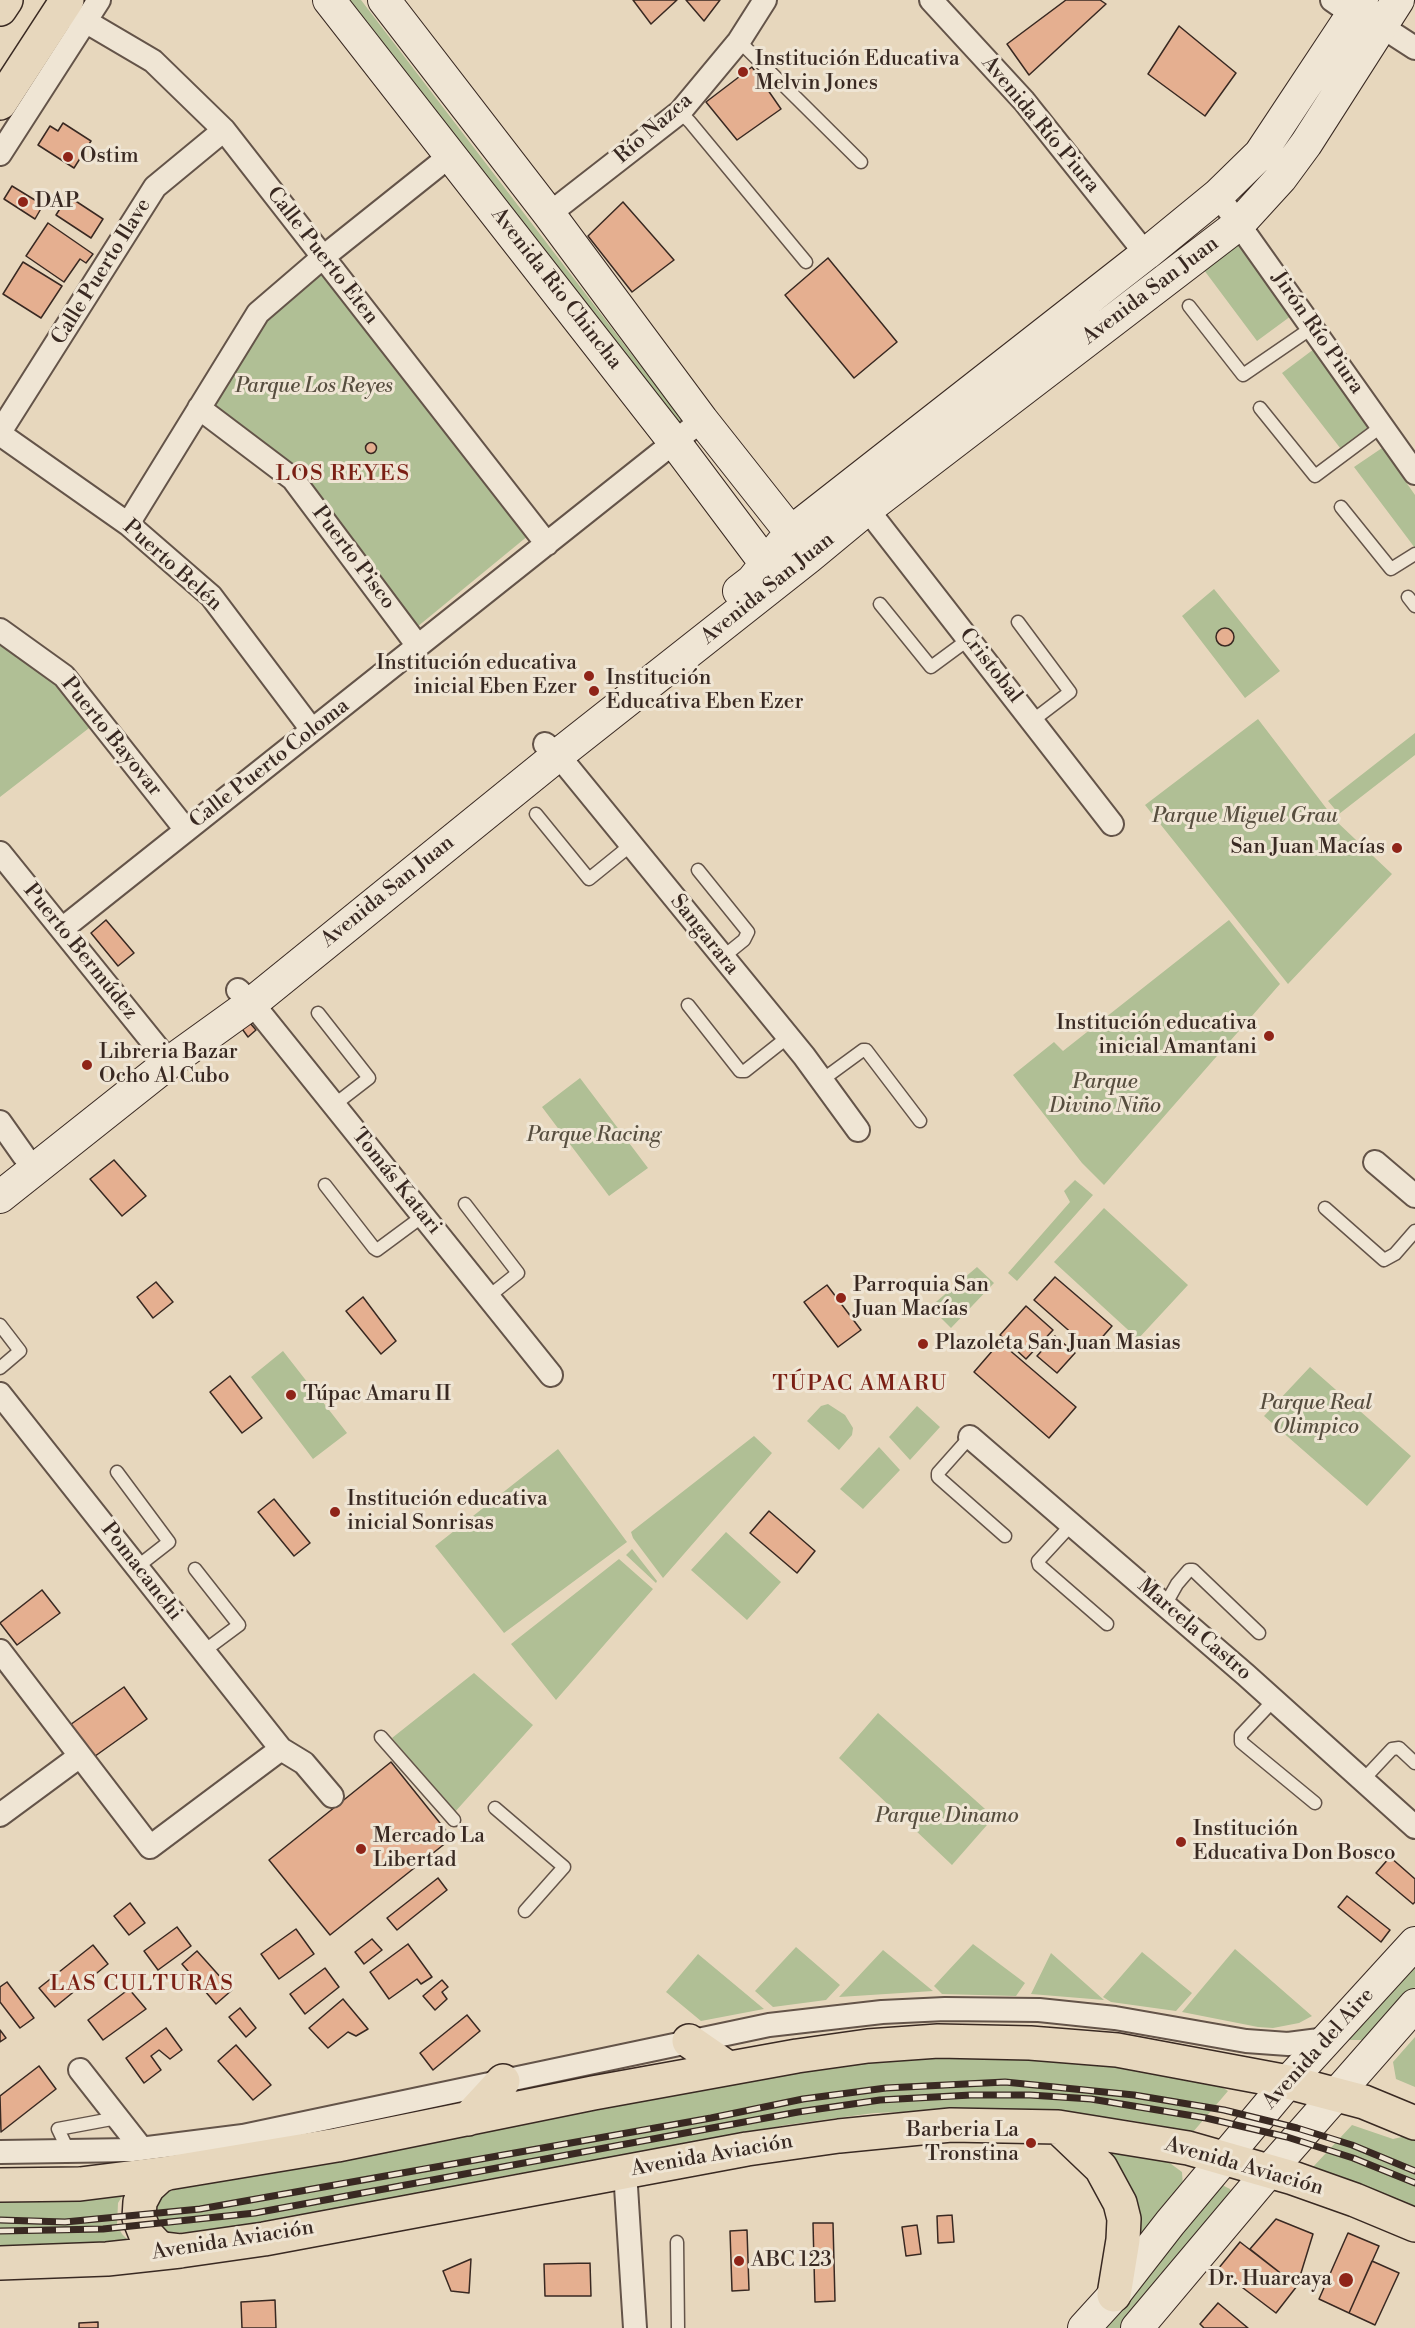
<!DOCTYPE html>
<meta charset="utf-8">
<style>
body{margin:0}
canvas{display:block;background:#e7d7bd}
</style>
<canvas width="1415" height="2328"></canvas>
<script>
const ctx = document.querySelector('canvas').getContext('2d');
ctx.lineJoin = 'round';
function fill(path, color) { ctx.fillStyle = color; ctx.fill(path, 'evenodd'); }
const shape = rows => new Path2D(rows.map(r => 'M' + r).join(''));
function stroke(path, color, width, dash) { ctx.strokeStyle = color; ctx.lineWidth = width; ctx.lineCap = dash ? 'butt' : 'round'; ctx.setLineDash(dash || []); ctx.stroke(path); }
function write(font, color, halo, rows, align = 'center') {
  ctx.font = font + ' "Libre Bodoni",serif'; ctx.lineWidth = 6; ctx.setLineDash([]); ctx.textBaseline = 'middle'; ctx.strokeStyle = halo; ctx.fillStyle = color; for (const [text, x, y, turn = 0] of rows) {
    ctx.save(); ctx.translate(x, y); ctx.rotate((+turn || 0) * Math.PI / 180); ctx.textAlign = isNaN(turn) ? turn : align; if (halo) ctx.strokeText(text, 0, 0); ctx.fillText(text, 0, 0); ctx.restore();
  }
}
fill(shape([
 [343,0,361,0,682,420,674,426],
 [1240,241,1291,316,1257,341,1201,266],
 [320,272,529,535,417,627,299,470,214,404,265,322],
 [1314,349,1373,431,1344,453,1282,373],
 [1382,448,1415,495,1415,548,1354,467],
 [1214,589,1280,671,1245,698,1182,616],
 [0,641,59,682,93,725,0,797],
 [1258,719,1336,821,1392,874,1288,984,1145,805],
 [1415,733,1415,755,1339,814,1328,801],
 [1229,920,1280,984,1104,1185,1082,1163,1013,1075,1054,1042,1063,1051],
 [580,1078,648,1168,609,1196,542,1107],
 [1075,1180,1093,1195,1017,1281,1008,1273,1070,1202,1064,1191],
 [1104,1208,1188,1285,1138,1339,1054,1262],
 [977,1267,994,1283,951,1328,930,1307],
 [283,1351,347,1433,313,1459,251,1377],
 [1310,1367,1411,1456,1367,1506,1264,1416],
 [828,1404,845,1415,853,1428,852,1435,839,1450,807,1421,821,1406],
 [917,1406,940,1427,910,1460,889,1437],
 [754,1436,772,1453,663,1578,633,1538,631,1532],
 [879,1447,900,1470,863,1509,840,1489],
 [558,1449,627,1542,504,1633,435,1546],
 [726,1532,781,1582,747,1620,691,1570],
 [632,1549,657,1581,656,1583,626,1555],
 [619,1559,653,1589,556,1700,511,1644],
 [474,1673,533,1725,454,1813,392,1738],
 [878,1713,994,1817,952,1865,839,1758],
 [973,1944,1025,1983,1016,1996,942,1994,934,1986],
 [796,1947,840,1985,826,2000,773,2007,755,1991],
 [1235,1949,1312,2016,1299,2023,1273,2028,1258,2027,1182,2012],
 [883,1950,933,1991,839,1997],
 [1142,1952,1192,1993,1176,2011,1111,2002,1103,1997],
 [1051,1953,1104,2000,1031,1994],
 [698,1954,764,2009,701,2021,666,1992],
 [1415,1956,1415,1987,1369,2040,1341,2040],
 [1415,2037,1415,2087,1396,2079,1393,2062],
 [940,2057,1026,2058,1091,2064,1182,2077,1220,2086,1228,2091,1193,2132,1128,2120,1058,2112,988,2109,874,2113,786,2125,589,2162,504,2176,252,2227,209,2233,143,2232,163,2193,201,2183,446,2136,846,2065],
 [1352,2125,1393,2139,1415,2134,1415,2208,1313,2167],
 [1105,2150,1167,2161,1182,2172,1183,2187,1146,2237,1136,2241],
 [1222,2185,1230,2189,1232,2194,1124,2328,1096,2328],
 [124,2193,118,2203,117,2225,122,2234,129,2241,47,2247,0,2247,0,2199]
]), '#b0bf95');
const building = shape([
 [633,0,677,0,651,24,633,0],
 [686,0,720,0,704,21,686,0],
 [1066,0,1100,0,1106,4,1029,75,1007,44,1066,0],
 [1179,26,1236,73,1205,116,1148,74,1179,26],
 [752,67,781,109,737,140,706,102,752,67],
 [63,123,91,141,74,168,38,145,50,126,58,131,63,123],
 [12,186,43,205,35,219,4,199,12,186],
 [68,196,103,219,91,238,56,215,68,196],
 [623,202,674,260,632,292,588,236,623,202],
 [48,223,93,254,86,263,80,259,64,282,26,256,48,223],
 [828,258,897,342,854,378,785,295,828,258],
 [23,262,62,286,41,318,3,294,23,262],
 '365.5 448a5.5 5.5 0 1 1 11 0a5.5 5.5 0 1 1-11 0Z',
 '1216 637a9 9 0 1 1 18 0a9 9 0 1 1-18 0Z',
 [106,920,134,953,118,966,91,933,106,920],
 [244,1016,256,1030,248,1037,237,1022,244,1016],
 [114,1160,146,1196,122,1216,90,1179,114,1160],
 [1055,1277,1112,1326,1091,1350,1034,1300,1055,1277],
 [156,1282,173,1302,153,1318,137,1297,156,1282],
 [827,1285,861,1330,838,1347,804,1302,827,1285],
 [363,1297,396,1341,381,1354,346,1311,363,1297],
 [1026,1306,1053,1330,1026,1359,1000,1335,1026,1306],
 [1055,1336,1075,1353,1057,1373,1037,1356,1055,1336],
 [1000,1342,1076,1407,1049,1438,974,1372,1000,1342],
 [230,1376,262,1418,242,1433,210,1392,230,1376],
 [274,1499,310,1543,294,1556,258,1512,274,1499],
 [769,1511,815,1551,797,1573,750,1533,769,1511],
 [42,1590,60,1613,17,1645,0,1623,42,1590],
 [124,1687,147,1719,91,1759,67,1727,124,1687],
 [391,1762,452,1838,330,1935,269,1860,391,1762],
 [1390,1857,1415,1879,1415,1902,1413,1904,1376,1873,1390,1857],
 [438,1878,447,1890,397,1930,387,1918,438,1878],
 [1347,1896,1390,1930,1381,1942,1338,1907,1347,1896],
 [130,1903,145,1923,129,1935,114,1916,130,1903],
 [177,1927,191,1946,158,1970,144,1951,177,1927],
 [296,1929,314,1954,279,1979,261,1954,296,1929],
 [372,1939,382,1950,364,1964,355,1952,372,1939],
 [408,1944,432,1977,421,1984,417,1979,389,1999,370,1972,408,1944],
 [93,1945,108,1964,55,2007,39,1988,93,1945],
 [197,1951,232,1990,216,2004,182,1964,197,1951],
 [325,1968,339,1987,305,2014,290,1994,325,1968],
 [442,1980,448,1987,442,1992,447,1999,435,2010,423,1996,442,1980],
 [7,1982,34,2018,20,2028,0,2002,0,1987,7,1982],
 [129,1989,146,2009,103,2040,88,2020,129,1989],
 [343,1999,368,2029,356,2036,348,2032,328,2048,309,2028,343,1999],
 [240,2008,256,2028,246,2037,229,2017,240,2008],
 [467,2015,480,2031,433,2070,420,2053,467,2015],
 [166,2028,182,2050,170,2059,159,2050,151,2056,161,2070,144,2083,126,2058,166,2028],
 [0,2030,6,2038,0,2042,0,2030],
 [236,2045,271,2085,253,2100,218,2061,236,2045],
 [39,2066,56,2089,1,2132,0,2096,39,2066],
 [952,2215,954,2242,938,2243,937,2216,952,2215],
 [1276,2219,1313,2234,1297,2286,1250,2249,1276,2219],
 [813,2223,833,2223,835,2301,815,2302,813,2223],
 [917,2225,921,2254,906,2256,902,2227,917,2225],
 [747,2230,749,2290,732,2291,730,2231,747,2230],
 [1348,2233,1379,2246,1349,2313,1319,2299,1348,2233],
 [1240,2242,1297,2286,1276,2313,1218,2269,1240,2242],
 [471,2259,469,2293,451,2291,443,2271,471,2259],
 [1372,2261,1399,2273,1375,2325,1349,2313,1372,2261],
 [590,2263,591,2296,545,2296,544,2264,590,2263],
 [275,2300,276,2328,242,2328,241,2302,275,2300],
 [1218,2303,1248,2328,1204,2328,1200,2324,1218,2303],
 [98,2322,98,2328,79,2328,79,2323,98,2322]
]);
fill(building, '#e5af90');
stroke(building, '#392922', 1.5);
const lane = shape([
 [739,41,861,162],
 [680,112,690,122,806,262],
 [1189,306,1243,375,1313,327],
 [1260,408,1315,476,1382,426],
 [1341,507,1391,569,1415,554],
 [1408,597,1415,606],
 [880,604,931,667,969,639],
 [1018,622,1070,692,1032,721],
 [536,814,589,879,631,845],
 [698,870,748,932,744,940,723,957],
 [688,1005,740,1071,745,1071,788,1037],
 [318,1013,369,1078,334,1105],
 [822,1080,863,1050,866,1050,920,1121],
 [325,1185,374,1248,377,1250,423,1216],
 [465,1204,518,1273,488,1297],
 [1325,1208,1384,1260,1395,1254,1415,1231],
 [0,1325,20,1351,0,1368],
 [970,1437,938,1473,938,1477,1005,1536],
 [117,1472,169,1542,137,1567],
 [1072,1524,1038,1561,1039,1565,1107,1624],
 [195,1569,239,1625,204,1651],
 [1164,1607,1177,1584,1189,1570,1193,1570,1259,1633],
 [1273,1701,1241,1735,1241,1742,1315,1803],
 [381,1737,454,1820],
 [1363,1780,1392,1749,1399,1748,1415,1763],
 [495,1808,564,1867,525,1911],
 [69,2152,58,2129,117,2118],
 [677,2242,678,2328]
]);
const street = shape([
 [931,0,1024,101,1146,254],
 [1332,0,1352,14],
 [60,11,85,21,153,61,224,130,547,544],
 [1381,26,1415,48],
 [0,154,99,0],
 [1218,195,1415,473],
 [549,214,680,112,739,41,765,0],
 [199,408,293,479,418,646],
 [0,432,155,187,224,130],
 [0,434,128,524,211,596,312,730],
 [867,509,1112,824],
 [128,524,258,313,322,258,451,155],
 [0,630,64,676,186,830],
 [545,744,558,755,804,1056,858,1130],
 [0,853,160,1051],
 [62,929,702,420],
 [238,990,252,1003,551,1375],
 [0,1122,24,1156],
 [1375,1162,1415,1196],
 [0,1394,281,1749,304,1763,332,1796],
 [970,1437,1246,1675,1415,1827],
 [0,1651,150,1847,281,1749],
 [0,1815,80,1756],
 [80,2070,142,2149],
 [0,2152,132,2150,243,2136,769,2025,882,2012,945,2009,1039,2010,1115,2018,1246,2041,1288,2044,1327,2039],
 [625,2171,635,2328]
]);
const secondary = shape([
 [329,0,682,452,778,580],
 [384,0,549,214,702,420,804,549],
 [739,591,752,581,791,532,1146,254,1218,195,1260,154,1362,0],
 [0,1197,170,1062,252,1003,558,755,809,557,867,509,1239,224,1281,178,1306,144,1398,0],
 [1084,2328,1114,2295,1170,2223,1288,2082,1415,1943],
 [1137,2328,1270,2170,1415,2005]
]);
const primary = shape([
 [0,9,6,0],
 [0,103,67,0],
 [689,2041,728,2068],
 [468,2119,503,2081],
 [1058,2127,1101,2168,1120,2203,1124,2219,1123,2240,1114,2295],
 [168,2173,160,2176,148,2187,140,2202,139,2218,145,2233,156,2245,163,2249,180,2251],
 [0,2185,80,2184,168,2173,337,2145,593,2093,797,2056,868,2046,938,2041,1030,2043,1117,2050,1288,2082,1364,2102,1415,2123],
 [0,2263,107,2259,180,2251,264,2239,747,2149,839,2136,951,2125,1058,2127,1188,2148,1293,2178,1355,2200,1415,2225]
]);
stroke(lane, '#645449', 15);
stroke(street, '#645449', 26);
stroke(secondary, '#392922', 34);
stroke(primary, '#392922', 36);
stroke(lane, '#efe5d4', 12);
stroke(street, '#efe5d4', 22);
stroke(secondary, '#efe5d4', 32);
stroke(primary, '#e7d7bd', 33);
const rail = shape([
 [0,2220,65,2222,200,2209,711,2118,803,2099,886,2088,1005,2082,1134,2095,1224,2110,1297,2128,1352,2145,1415,2171],
 [0,2231,103,2229,255,2213,798,2112,880,2100,971,2095,1030,2095,1091,2099,1206,2118,1287,2137,1353,2158,1415,2183]
]);
stroke(rail, '#392922', 7);
stroke(rail, '#efe5d4', 4.5, [14]);
for (const [x, y, r, color] of [
 [743,72,6,"#8f2418"],
 [68,157,6,"#8f2418"],
 [23,202,6,"#8f2418"],
 [589,676,6,"#8f2418"],
 [594,691,6,"#8f2418"],
 [1397,848,6,"#8f2418"],
 [1269,1036,6,"#8f2418"],
 [87,1065,6,"#8f2418"],
 [841,1298,6,"#8f2418"],
 [923,1344,6,"#8f2418"],
 [291,1395,6,"#8f2418"],
 [335,1512,6,"#8f2418"],
 [1181,1842,6,"#8f2418"],
 [361,1849,6,"#8f2418"],
 [1031,2143,6,"#8f2418"],
 [739,2261,6,"#8f2418"],
 [1346,2280,8,"#8f2418"]
]) { const dot = new Path2D(); dot.arc(x, y, r, 0, 2 * Math.PI); ctx.fillStyle = color; ctx.fill(dot); stroke(dot, '#efe5d4', 2); }
write('21px', '#392922', '#efe5d4', [
 ["Institución Educativa",755,60],
 ["Melvin Jones",755,84],
 ["Ostim",80,157],
 ["DAP",35,202],
 ["Institución educativa",577,664,"right"],
 ["inicial Eben Ezer",577,688,"right"],
 ["Institución",606,679],
 ["Educativa Eben Ezer",606,703],
 ["San Juan Macías",1385,848,"right"],
 ["Institución educativa",1257,1024,"right"],
 ["inicial Amantani",1257,1048,"right"],
 ["Libreria Bazar",99,1053],
 ["Ocho Al Cubo",99,1077],
 ["Parroquia San",853,1286],
 ["Juan Macías",853,1310],
 ["Plazoleta San Juan Masias",935,1344],
 ["Túpac Amaru II",303,1395],
 ["Institución educativa",347,1500],
 ["inicial Sonrisas",347,1524],
 ["Institución",1193,1830],
 ["Educativa Don Bosco",1193,1854],
 ["Mercado La",373,1837],
 ["Libertad",373,1861],
 ["Barberia La",1019,2131,"right"],
 ["Tronstina",1019,2155,"right"],
 ["ABC 123",751,2261],
 ["Dr. Huarcaya",1332,2280,"right"]
], 'left');
write('21px', '#392922', '#efe5d4', [
 ["Avenida Río Piura",1040,125,50],
 ["Río Nazca",654,129,-41],
 ["Calle Puerto Eten",322,256,52],
 ["Calle Puerto Ilave",102,272,-58],
 ["Avenida Rio Chincha",556,289,52],
 ["Avenida San Juan",1151,291,-37],
 ["Jirón Río Piura",1317,333,55],
 ["Puerto Pisco",353,558,53],
 ["Puerto Belén",172,566,42],
 ["Avenida San Juan",768,589,-39],
 ["Cristobal",990,666,52],
 ["Puerto Bayovar",111,737,51],
 ["Calle Puerto Coloma",270,764,-38],
 ["Avenida San Juan",388,892,-39],
 ["Sangarara",704,935,51],
 ["Puerto Bermúdez",80,952,51],
 ["Tomás Katari",396,1182,51],
 ["Pomacanchi",141,1572,52],
 ["Marcela Castro",1194,1630,41],
 ["Avenida del Aire",1319,2049,-48],
 ["Avenida Aviación",712,2156,-10],
 ["Avenida Aviación",1244,2167,16],
 ["Avenida Aviación",233,2241,-9]
]);
write('italic 21px', '#574e3f', '#efe5d4', [
 ["Parque Los Reyes",314,387],
 ["Parque Miguel Grau",1245,817],
 ["Parque",1105,1083],
 ["Divino Niño",1105,1107],
 ["Parque Racing",594,1136],
 ["Parque Real",1316,1404],
 ["Olimpico",1316,1428],
 ["Parque Dinamo",947,1817]
]);
ctx.letterSpacing = '1.5px';
write('22px', '#7a1f14', '#efe5d4', [
 ["LOS REYES",343,475],
 ["TÚPAC AMARU",860,1385],
 ["LAS CULTURAS",142,1985]
]);
ctx.letterSpacing = '0px';
</script>
